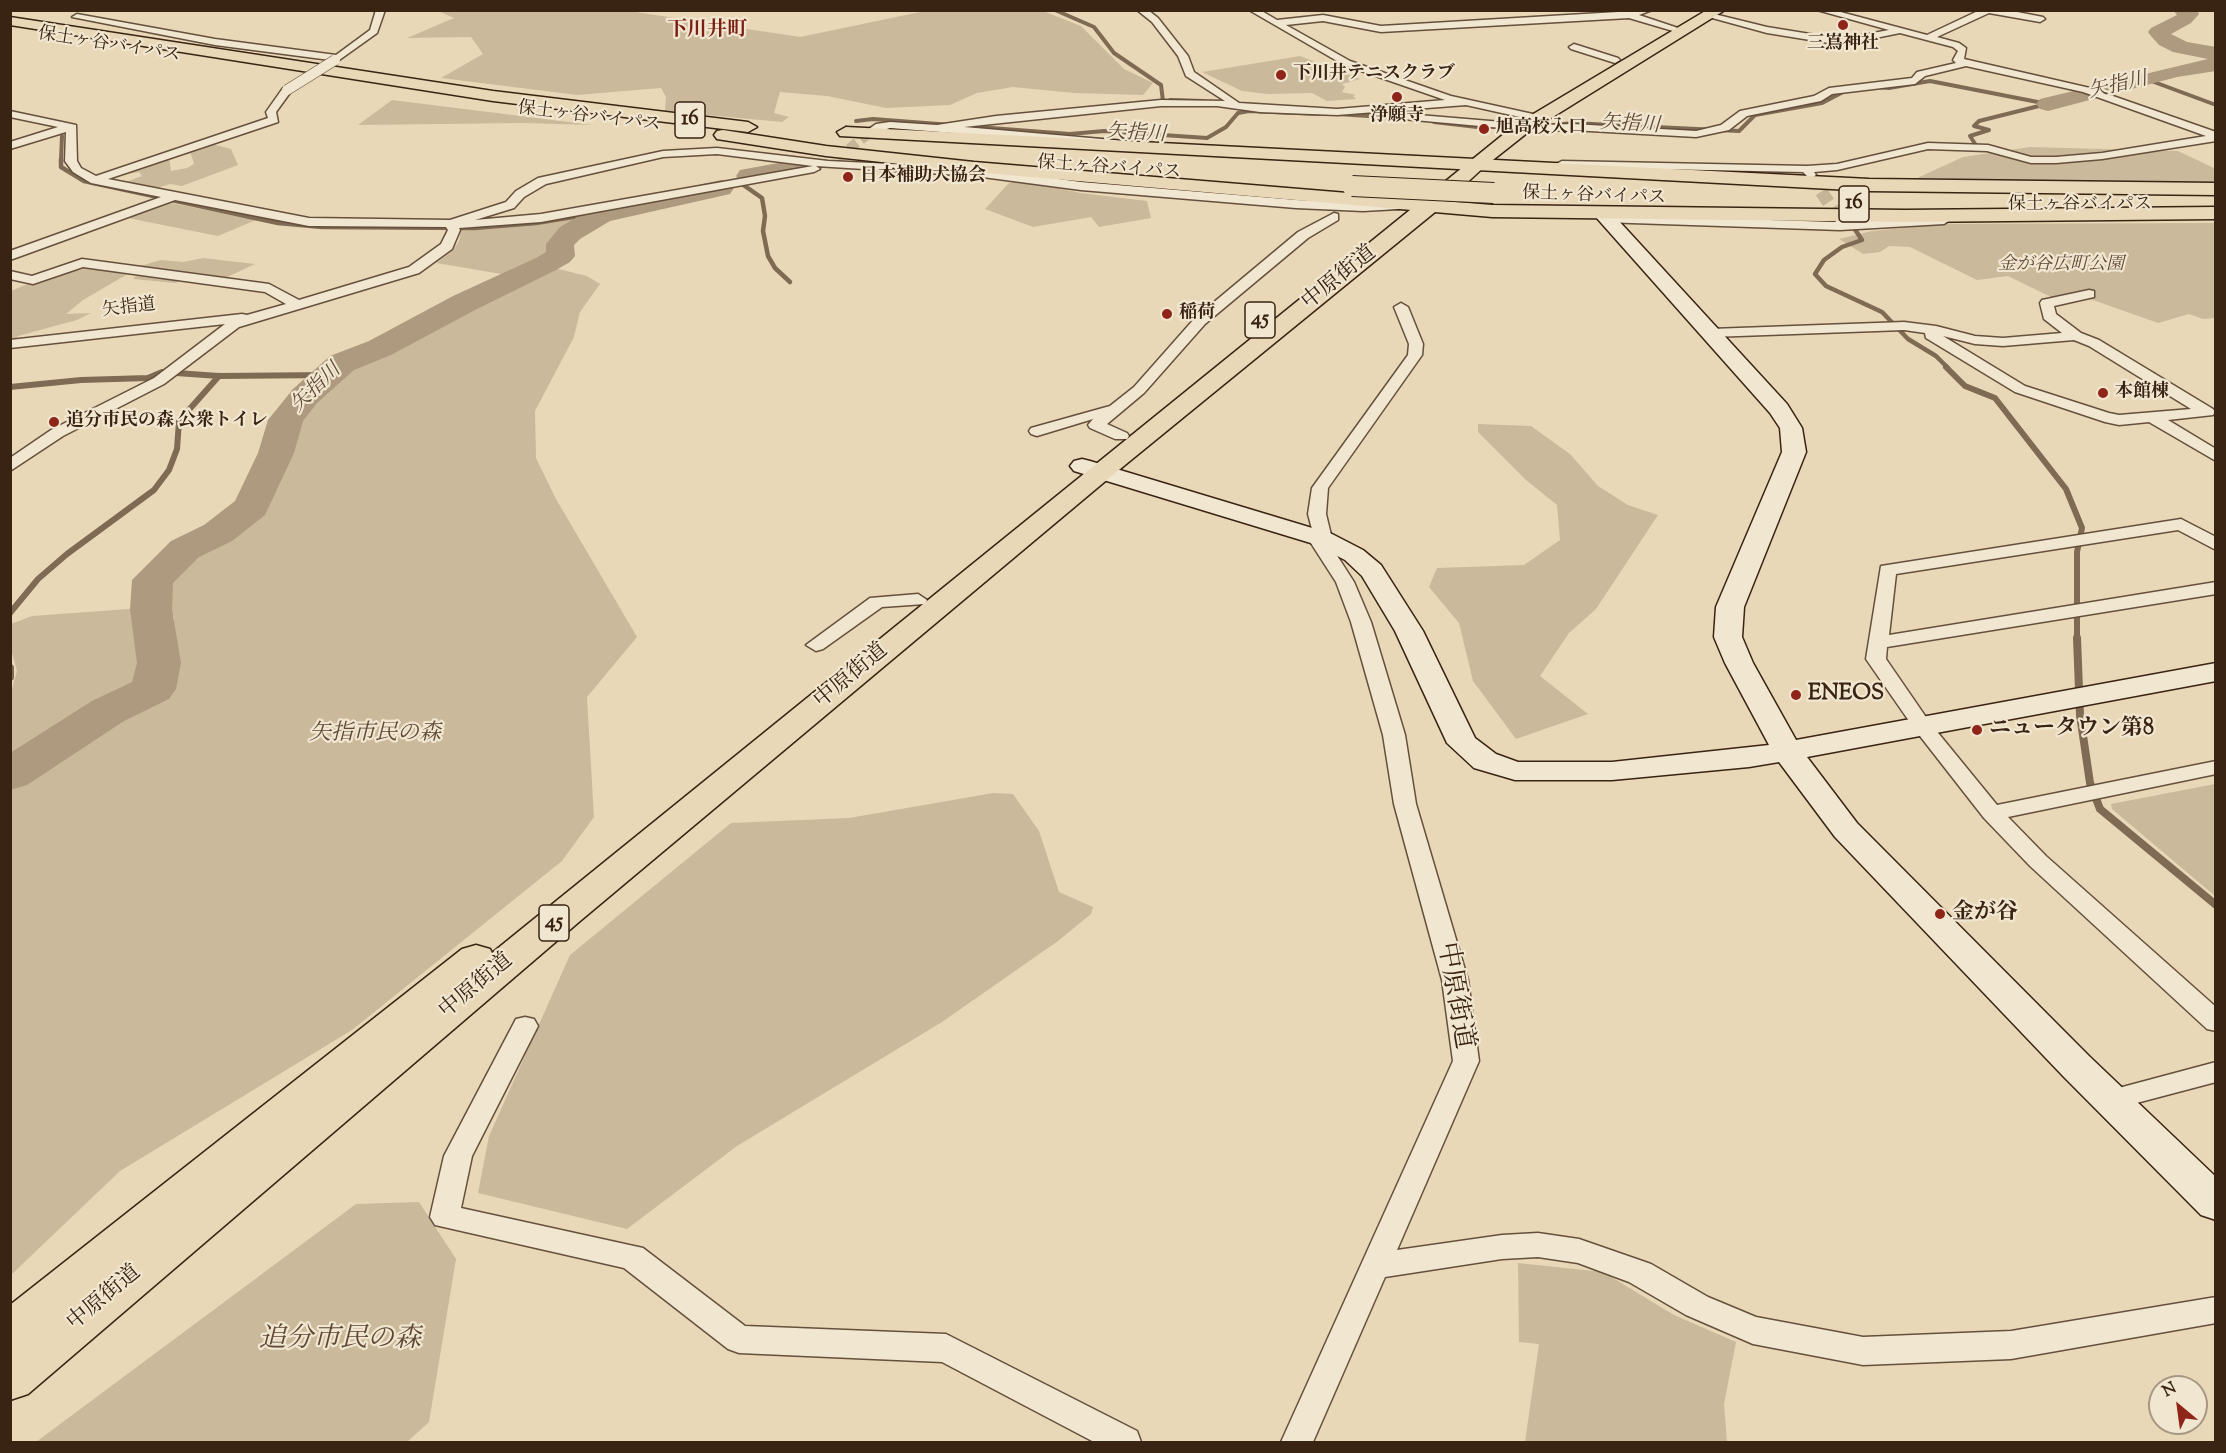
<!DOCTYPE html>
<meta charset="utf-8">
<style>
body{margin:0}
#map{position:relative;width:2226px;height:1453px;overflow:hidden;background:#e9d8b7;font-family:"Sorts Mill Goudy",serif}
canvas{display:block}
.frame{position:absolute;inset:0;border:12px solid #392313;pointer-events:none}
.north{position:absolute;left:2148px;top:1375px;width:60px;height:60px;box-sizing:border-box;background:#f1e6d0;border:2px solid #a79884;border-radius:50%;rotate:331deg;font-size:16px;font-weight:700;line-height:24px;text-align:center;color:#392313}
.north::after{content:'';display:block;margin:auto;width:21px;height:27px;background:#8f2418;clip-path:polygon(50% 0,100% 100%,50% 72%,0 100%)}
</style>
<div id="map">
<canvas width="2226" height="1453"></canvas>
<div class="frame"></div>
<div class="north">N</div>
</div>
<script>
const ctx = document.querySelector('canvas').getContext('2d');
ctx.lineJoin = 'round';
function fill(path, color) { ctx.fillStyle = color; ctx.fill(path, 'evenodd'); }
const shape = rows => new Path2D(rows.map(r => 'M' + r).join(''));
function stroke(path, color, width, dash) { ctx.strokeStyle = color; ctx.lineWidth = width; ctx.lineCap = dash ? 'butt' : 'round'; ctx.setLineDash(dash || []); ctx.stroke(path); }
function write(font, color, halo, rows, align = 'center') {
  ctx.font = font + ' "Sorts Mill Goudy","Noto Serif JP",serif'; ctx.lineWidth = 4.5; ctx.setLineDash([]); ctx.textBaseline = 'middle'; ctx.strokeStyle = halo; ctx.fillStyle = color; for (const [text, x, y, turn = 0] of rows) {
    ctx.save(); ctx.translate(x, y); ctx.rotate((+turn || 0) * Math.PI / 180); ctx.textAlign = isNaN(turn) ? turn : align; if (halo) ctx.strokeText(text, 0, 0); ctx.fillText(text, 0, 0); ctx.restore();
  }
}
fill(shape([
 [436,10,629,11,800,37,925,11,1043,11,1081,26,1124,69,1153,83,1143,95,1074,93,1013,87,977,93,950,105,886,108,827,96,780,92,774,113,789,117,782,122,665,111,666,97,661,88,577,95,441,78,483,54,471,37,407,38,454,18],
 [1300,56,1360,79,1342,84,1345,87,1342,92,1356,95,1353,96,1356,99,1327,101,1312,93,1268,94,1242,91,1202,72],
 [392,100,593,125,522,123,358,125],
 [212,144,231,149,238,165,182,186,170,184,150,190,123,183,142,176,139,172,111,177,169,156,171,171,187,168,194,164,190,151],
 [2030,147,2178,151,2216,169,2215,185,1915,179,1963,157],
 [1022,180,1080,193,1147,201,1151,218,1099,227,1091,217,1033,227,985,209,1009,183],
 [166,202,256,220,218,236,123,217],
 [622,209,601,215,570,233,560,244,560,256,521,276,550,267,587,276,600,284,580,312,574,337,535,411,536,458,556,499,637,637,587,697,594,817,562,861,352,1030,120,1171,11,1275,11,783,42,761,166,697,174,617,153,580,189,555,261,512,303,413,340,374,422,332,474,292,519,277,436,263,451,252,459,241,461,228,535,223],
 [2215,223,2215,318,2203,319,2189,314,2158,323,2076,294,2055,299,2008,276,1977,280,1910,247,1889,246,1880,252,1863,254,1839,239,1872,231,1944,224],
 [203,258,255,264,223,279,192,276,175,283,133,279,139,273,130,274,133,268,161,260,183,262],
 [84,269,124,270,126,275,83,300,66,314,91,313,77,320,18,336,11,343,11,291,44,277],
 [1478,424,1531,426,1570,454,1598,486,1628,505,1658,515,1596,609,1569,633,1540,676,1588,714,1516,739,1473,681,1459,623,1429,587,1437,568,1524,565,1560,540,1557,505,1526,480,1478,432],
 [143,608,152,633,145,674,129,694,11,767,11,692,17,671,11,649,11,624,32,616],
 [2215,784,2216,784,2215,896,2112,809,2111,804],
 [993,793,1013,794,1039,831,1059,892,1093,907,1091,914,1058,941,942,1022,737,1146,627,1229,478,1193,489,1136,570,955,731,823,849,818],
 [419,1202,456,1259,429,1422,407,1442,36,1442,356,1204],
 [1518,1263,1603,1272,1674,1315,1736,1342,1724,1404,1727,1442,1525,1442,1539,1344,1519,1342]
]), '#cbb99b');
stroke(shape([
 [1055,10,1094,27,1114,53,1161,85,1163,101],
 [2146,79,2216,105],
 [1874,87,1889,88,1930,81,2048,104],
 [1170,100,1203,101],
 [1338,114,1413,119],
 [856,121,873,119,1070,134,1104,131,1207,138,1226,127,1238,113,1249,111,1320,114],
 [1434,122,1477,127,1524,126],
 [1548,126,1572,123,1739,131,1755,115,1822,103,1845,91],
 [1979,150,1970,136,1989,130,1974,126,1979,121,2047,104],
 [61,160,62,136]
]), '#7f6a54', 4);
stroke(shape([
 [61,159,61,167,84,181,278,223,322,227,474,228,536,223,622,209],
 [742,184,762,198,765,216,763,231,768,256,775,268,790,282],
 [1850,222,1862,240,1842,247,1824,260,1815,274,1826,286,1882,312,1908,339,1936,356,1948,368]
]), '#7f6a54', 4.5);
stroke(shape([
 [1946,367,1965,386,1995,398,2066,489,2082,528,2077,552,2077,639],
 [10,387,81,380,148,378,162,372,219,376,329,375],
 [10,613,38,579,67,554,154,490,169,470,177,449,179,421,219,376]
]), '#7f6a54', 6);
stroke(shape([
 [2077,638,2080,715,2090,783,2100,809,2216,905],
 [10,668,10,677]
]), '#7f6a54', 8);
fill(shape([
 [2173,10,2197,10,2199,14,2191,23,2171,34,2187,42,2216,47,2216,71,2177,77,2048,111,2040,109,2036,104,2040,99,2208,59,2173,52,2159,45,2151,36,2148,32,2151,28,2177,15,2173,10],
 [795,160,804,163,808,168,804,173,749,184,740,182,736,176,740,170,795,160],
 [721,180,730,182,734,188,730,194,610,221,580,239,574,245,575,256,570,262,556,270,475,310,391,355,354,370,317,403,303,421,294,453,265,515,232,541,199,557,173,583,172,609,181,663,176,689,169,699,124,721,27,785,10,790,10,753,92,701,132,682,137,663,130,609,132,580,171,541,204,525,235,501,258,453,268,420,293,389,330,356,369,341,453,296,536,258,546,252,546,244,560,227,591,209,721,180]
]), '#ad9a7f');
stroke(shape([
 [837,158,872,131]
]), '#c6b496', 10, [10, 5]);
stroke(shape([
 [1810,175,1841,221]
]), '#c6b496', 13, [13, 7]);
const street = shape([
 [376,10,385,10,377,33,335,63,330,60,215,45,72,17,77,14,215,39,336,55,370,30,376,10],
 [1137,10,1148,10,1158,18,1188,56,1194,72,1239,103,1337,109,1445,100,1344,65,1249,10,1260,10,1277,20,1323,15,1381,26,1652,10,1639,15,1678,28,1673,31,1629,18,1381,32,1323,21,1286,25,1350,61,1451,96,1542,116,1543,118,1538,121,1466,105,1337,115,1260,112,1217,106,1161,106,964,127,1148,143,1148,147,1144,148,890,128,872,134,866,131,876,124,890,122,937,125,996,116,1161,100,1225,101,1186,76,1178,56,1152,22,1137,10],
 [1817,10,1833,10,1927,35,1980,10,2007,10,2043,17,2045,19,2040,22,1989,13,1937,37,1959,43,1966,48,1964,59,2090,88,2216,132,2216,141,2102,159,2056,163,2031,163,1987,151,1928,149,1837,170,1814,172,1816,175,1810,179,1803,172,1562,167,1556,164,1562,161,1807,166,1837,164,1928,143,1988,145,2031,157,2056,157,2102,153,2206,136,2083,92,1966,66,1925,76,1915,84,1832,94,1821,101,1747,116,1729,130,1696,137,1572,130,1521,132,1516,129,1521,126,1572,124,1696,131,1721,125,1740,111,1814,96,1829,88,1912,78,1917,72,1956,63,1953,60,1958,51,1953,47,1900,33,1841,45,1767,33,1705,16,1710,13,1767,27,1841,39,1889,30,1817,10],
 [1574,44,1618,58,1620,60,1615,63,1571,49,1569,47,1574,44],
 [283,88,292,90,276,112,278,122,108,179,309,218,450,220,506,202,516,191,538,178,663,151,717,148,828,161,975,168,1081,182,1296,200,1363,203,1399,201,1405,205,1399,209,1363,211,1296,208,1081,190,975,176,816,166,820,169,814,172,541,222,459,228,460,230,452,249,419,273,239,327,164,384,63,436,10,471,10,458,51,430,154,378,225,324,10,348,10,340,242,314,247,315,286,304,265,292,83,267,33,284,10,279,10,271,32,276,82,259,269,284,299,300,409,267,441,244,448,230,446,227,309,226,175,200,10,260,10,251,161,197,91,183,73,172,65,161,66,132,10,149,10,142,58,127,10,117,10,111,76,125,77,161,81,168,96,176,268,118,266,112,283,88],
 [717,154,813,166,541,214,475,220,514,208,524,197,546,184,663,157,717,154],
 [1407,114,1502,122,1507,125,1502,128,1403,119,1403,115,1407,114],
 [1334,213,1338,214,1338,220,1308,238,1205,324,1144,393,1107,424,1127,433,1129,436,1127,439,1115,439,1090,428,1088,425,1093,419,1037,436,1031,434,1029,431,1031,428,1110,406,1134,387,1195,318,1298,232,1334,213],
 [1606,215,1835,222,1841,217,1847,222,1944,216,1950,220,1944,224,1840,230,1602,222,1600,219,1606,215],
 [2089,290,2094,291,2094,297,2054,306,2056,314,2081,333,2099,340,2213,409,2215,412,2213,415,2168,420,2216,449,2216,461,2149,422,2119,425,2105,422,2015,392,1926,338,1925,333,1904,330,1711,337,1704,333,1711,329,1904,322,1936,326,1975,336,2003,338,2062,333,2044,319,2040,303,2042,300,2089,290],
 [1943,336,1975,344,2003,346,2074,340,2089,346,2191,409,2119,415,2109,413,2025,386,1943,336],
 [1401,303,1408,307,1423,344,1422,355,1328,488,1326,514,1332,539,1329,543,1354,582,1371,622,1405,735,1416,804,1468,980,1479,1061,1397,1250,1502,1235,1538,1233,1579,1239,1651,1264,1708,1297,1756,1317,1863,1337,2011,1331,2216,1297,2216,1323,2011,1359,1863,1365,1753,1344,1686,1315,1629,1282,1578,1263,1538,1257,1502,1259,1385,1277,1313,1442,1281,1442,1453,1061,1442,980,1394,804,1383,735,1351,622,1336,582,1307,537,1313,533,1308,514,1312,488,1408,355,1409,344,1394,307,1401,303],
 [2181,519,2216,537,2216,550,2178,530,1896,574,1889,635,2216,582,2216,594,1887,647,1886,659,1930,723,1997,805,2216,761,2216,774,2008,817,2046,856,2216,1007,2216,1031,2207,1029,2030,866,1984,818,1916,731,1866,659,1881,566,2181,519],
 [918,594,927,600,925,604,882,607,823,649,816,651,806,645,870,598,918,594],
 [525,1017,534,1019,538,1026,472,1156,461,1208,643,1248,745,1326,946,1334,1137,1431,1141,1442,1094,1442,942,1362,739,1353,728,1349,624,1268,435,1225,430,1217,444,1156,516,1019,525,1017],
 [2216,1062,2216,1082,2110,1110,2100,1107,2096,1100,2100,1093,2216,1062]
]);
const secondary = shape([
 [1601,207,1607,208,1787,404,1802,428,1806,452,1744,607,1742,637,1753,663,1796,740,2216,663,2216,681,1807,757,1857,823,2089,1056,2216,1177,2216,1220,2201,1215,2063,1076,1835,837,1779,762,1749,767,1612,780,1515,780,1474,768,1447,743,1395,631,1362,576,1345,560,1314,544,1074,471,1070,466,1074,461,1082,459,1090,461,1332,534,1363,550,1381,565,1423,631,1475,738,1496,754,1518,762,1612,762,1769,745,1725,663,1714,637,1716,607,1782,452,1780,428,1770,413,1595,216,1592,212,1601,207]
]);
const primary = shape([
 [1707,10,1725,10,1527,133,1484,167,1435,212,1109,478,580,921,28,1394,10,1400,10,1305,462,949,476,945,490,949,492,953,1515,125,1707,10]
]);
const highway = shape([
 [10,17,493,91,748,122,757,127,748,132,493,101,10,25,10,17],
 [846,127,1869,179,2216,183,2216,195,1869,191,840,136,837,132,846,127],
 [723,130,826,146,974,162,1492,205,1905,210,2216,207,2216,219,1905,222,1492,217,974,172,826,156,717,139,714,135,717,131,723,130]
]);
stroke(street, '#65503c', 3);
stroke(secondary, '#392313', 3);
stroke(primary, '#392313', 3);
stroke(highway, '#392313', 3);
fill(street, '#f1e6d0');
fill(secondary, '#f1e6d0');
fill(primary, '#e9d8b7');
fill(highway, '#e9d8b7');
const streetBridge = shape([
 [287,90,335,60]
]);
const highwayBridge = shape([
 [1352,186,1494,193]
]);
stroke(streetBridge, '#65503c', 11, []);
stroke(highwayBridge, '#392313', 22, []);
stroke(streetBridge, '#f1e6d0', 10);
stroke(highwayBridge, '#e9d8b7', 20);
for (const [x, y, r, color] of [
 [1843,25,6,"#8f2418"],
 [1281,75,6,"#8f2418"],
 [1397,97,6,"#8f2418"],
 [1484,129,6,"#8f2418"],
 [848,177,6,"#8f2418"],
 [1167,314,6,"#8f2418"],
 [2103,393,6,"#8f2418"],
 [54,422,6,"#8f2418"],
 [1796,695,6,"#8f2418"],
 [1977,730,6,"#8f2418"],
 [1940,914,6,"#8f2418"]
]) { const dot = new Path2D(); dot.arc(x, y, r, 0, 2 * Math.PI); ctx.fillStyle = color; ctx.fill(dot); stroke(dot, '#f1e6d0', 2); }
write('bold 18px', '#392313', '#f1e6d0', [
 ["三嶌神社",1843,45,"center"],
 ["下川井テニスクラブ",1293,75],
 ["浄願寺",1397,117,"center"],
 ["旭高校入口",1496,129],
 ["日本補助犬協会",860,177],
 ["稲荷",1179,314],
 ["本館棟",2115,393],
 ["追分市民の森 公衆トイレ",66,422]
], 'left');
write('18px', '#392313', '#f1e6d0', [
 ["保土ヶ谷バイパス",109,46,9],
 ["保土ヶ谷バイパス",589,118,7],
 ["保土ヶ谷バイパス",1109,169,4],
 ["保土ヶ谷バイパス",1594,197,2],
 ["保土ヶ谷バイパス",2080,206],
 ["矢指道",129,309,-7]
]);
write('italic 18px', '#5e4835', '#f1e6d0', [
 ["金が谷広町公園",2061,266]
]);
write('bold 20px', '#7a1f14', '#f1e6d0', [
 ["下川井町",707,32]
]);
write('italic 20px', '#5c4733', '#f1e6d0', [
 ["矢指川",2118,87,-13],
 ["矢指川",1630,126,3],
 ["矢指川",1136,135,3],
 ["矢指川",317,389,-44]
]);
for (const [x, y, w] of [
 [690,120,30],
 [1854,204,30],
 [1260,320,30],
 [554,923,30]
]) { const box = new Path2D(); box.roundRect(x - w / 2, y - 18, w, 36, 4.5); ctx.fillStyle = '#f1e6d0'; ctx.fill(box); stroke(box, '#392313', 1.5); }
write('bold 21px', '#392313', null, [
 ["16",690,120],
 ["16",1854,204],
 ["45",1260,320],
 ["45",554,923]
]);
write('22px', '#392313', '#f1e6d0', [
 ["中原街道",1340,279,-39],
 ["中原街道",852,677,-40],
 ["中原街道",477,987,-40],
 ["中原街道",105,1299,-40]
]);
write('bold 22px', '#392313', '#f1e6d0', [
 ["ENEOS",1808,695],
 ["ニュータウン第8",1989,730],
 ["金が谷",1952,914]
], 'left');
write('italic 22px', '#5e4835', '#f1e6d0', [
 ["矢指市民の森",375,735]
]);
write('27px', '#392313', '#f1e6d0', [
 ["中原街道",1453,996,80]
]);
write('italic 27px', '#5e4835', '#f1e6d0', [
 ["追分市民の森",340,1341]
]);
</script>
